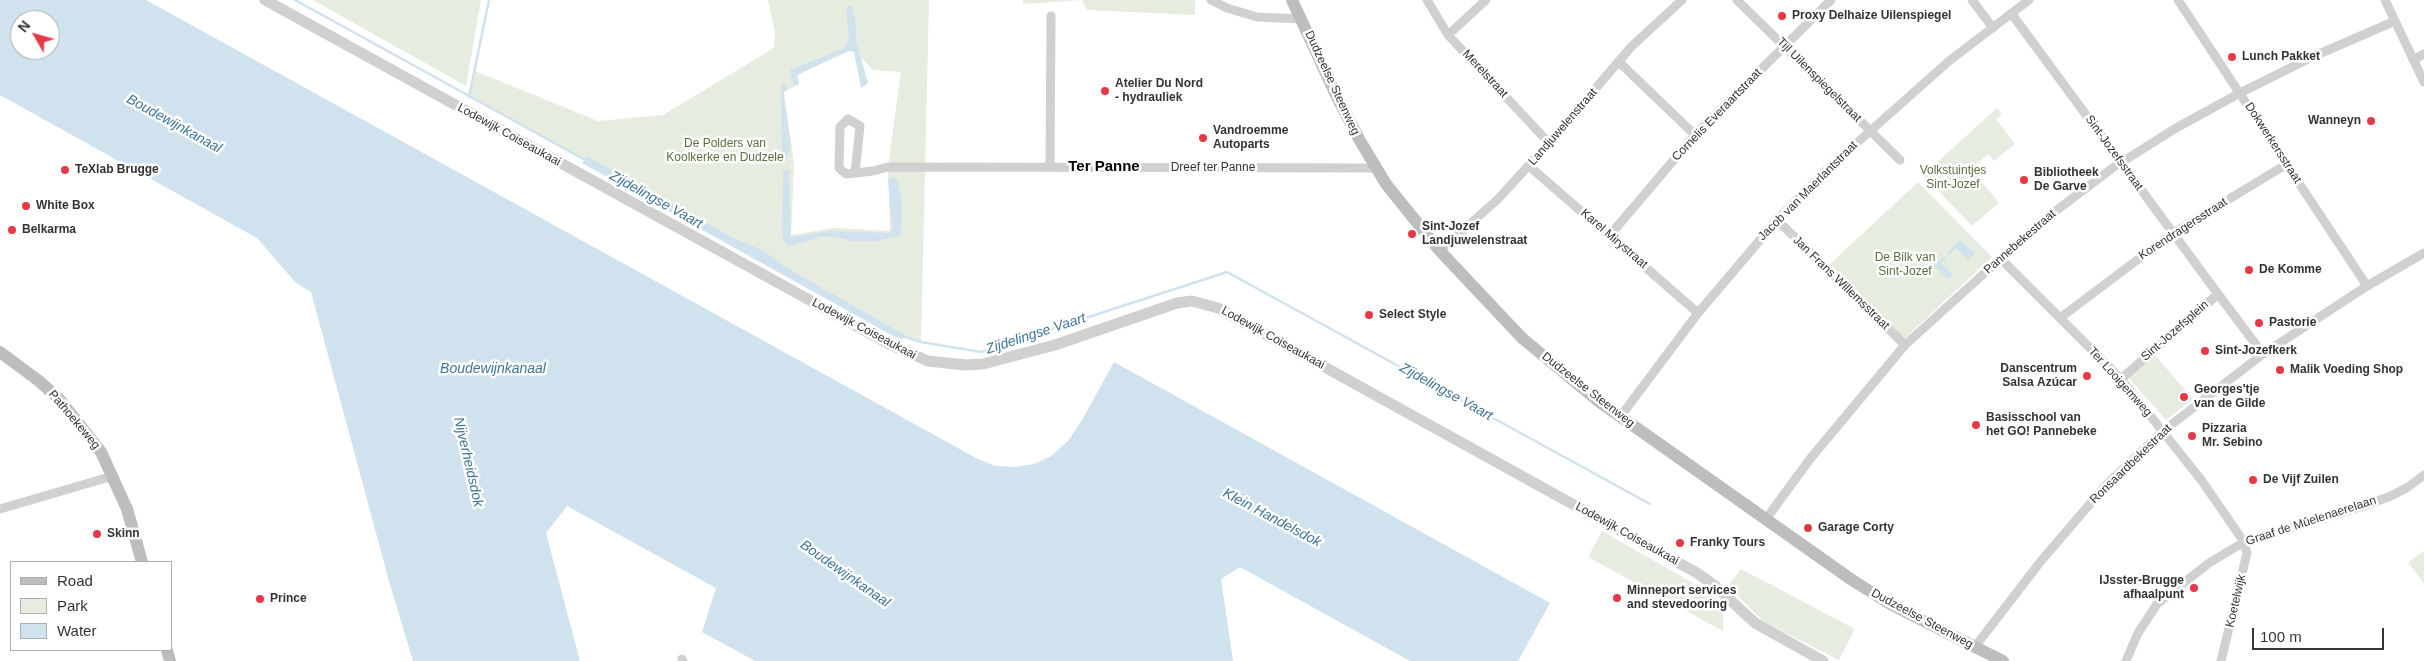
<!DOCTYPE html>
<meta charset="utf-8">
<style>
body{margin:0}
#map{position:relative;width:2424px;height:661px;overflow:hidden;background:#fff;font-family:Arial,sans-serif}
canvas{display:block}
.legend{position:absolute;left:10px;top:561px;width:162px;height:90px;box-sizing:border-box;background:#fff;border:1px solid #adadad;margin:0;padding:6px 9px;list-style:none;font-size:15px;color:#333}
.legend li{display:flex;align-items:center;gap:10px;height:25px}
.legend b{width:25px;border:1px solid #adadad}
.north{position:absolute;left:10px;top:10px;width:50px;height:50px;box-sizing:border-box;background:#fff;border:1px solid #adadad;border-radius:50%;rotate:308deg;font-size:14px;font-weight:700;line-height:20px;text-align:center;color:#333}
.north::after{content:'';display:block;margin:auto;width:18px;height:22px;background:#e63946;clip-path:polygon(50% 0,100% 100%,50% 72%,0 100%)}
.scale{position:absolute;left:2252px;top:628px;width:132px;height:22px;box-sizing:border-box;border:2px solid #333;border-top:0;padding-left:6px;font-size:15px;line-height:18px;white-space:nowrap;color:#333;-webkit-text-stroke:4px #fff;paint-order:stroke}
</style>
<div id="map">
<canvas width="2424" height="661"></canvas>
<ul class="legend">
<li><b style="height:6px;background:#bdbdbd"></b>Road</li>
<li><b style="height:14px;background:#e6ecdf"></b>Park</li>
<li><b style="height:14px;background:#cfe2ee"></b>Water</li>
</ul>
<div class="north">N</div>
<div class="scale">100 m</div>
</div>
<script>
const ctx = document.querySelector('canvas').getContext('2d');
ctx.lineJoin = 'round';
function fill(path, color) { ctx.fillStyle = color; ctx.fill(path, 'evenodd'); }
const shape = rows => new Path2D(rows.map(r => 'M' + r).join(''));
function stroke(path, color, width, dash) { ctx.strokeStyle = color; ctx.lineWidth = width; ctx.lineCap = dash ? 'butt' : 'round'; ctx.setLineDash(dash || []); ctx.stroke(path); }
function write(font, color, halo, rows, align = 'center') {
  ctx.font = font + ' Arial,sans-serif'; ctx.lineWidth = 5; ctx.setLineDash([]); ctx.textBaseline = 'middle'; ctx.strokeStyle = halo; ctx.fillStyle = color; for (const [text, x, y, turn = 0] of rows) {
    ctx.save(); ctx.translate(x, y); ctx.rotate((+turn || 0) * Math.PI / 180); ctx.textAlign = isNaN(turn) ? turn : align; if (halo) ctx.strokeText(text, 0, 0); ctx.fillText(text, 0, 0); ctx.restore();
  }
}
fill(shape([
 [313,0,481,0,466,86],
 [768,0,929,0,921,342,905,338,469,97,475,71,598,121,663,115,774,48,775,33],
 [852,48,873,70,901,72,888,167,890,231,834,228,791,235,794,164,784,92,799,84,797,75],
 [1023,0,1195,0,1195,15,1087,10,1082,0,1023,4],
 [1997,108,2002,114,1996,119,2015,144,1994,161,1989,154,1971,168,1999,203,1972,226,1923,175],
 [1918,182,1992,257,1904,339,1830,264],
 [2154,354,2193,399,2166,420,2128,377],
 [1602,531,1705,590,1723,615,1723,631,1588,557],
 [2424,551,2424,584,2408,562],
 [1741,569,1855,629,1839,660,1764,622,1728,586]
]), '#e6ecdf');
fill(shape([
 [0,0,146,0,976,458,995,466,1015,467,1034,464,1051,456,1068,441,1082,420,1114,362,1550,603,1518,661,1410,661,1240,567,1221,579,1233,661,755,661,702,632,716,588,567,506,546,533,580,661,413,661,389,581,311,292,296,283,257,238,0,95],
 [20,20,50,20,50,50,20,50],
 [852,6,856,26,856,41,868,83,861,88,854,52,849,51,797,75,799,84,794,86,790,70,845,48,846,43,849,41,846,7],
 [785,83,787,89,783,93,791,146,786,160,782,161,781,85],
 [587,156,733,238,764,251,787,268,905,335,904,337,902,339,893,336,582,163],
 [786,169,789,171,791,237,832,231,888,233,892,229,888,179,892,177,897,179,902,202,901,235,876,241,852,241,833,236,820,237,788,247,783,239,782,226,783,173],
 [1960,240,1975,253,1968,260,1956,248,1949,255,1947,253],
 [1944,256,1946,258,1941,263,1953,275,1948,279,1934,266]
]), '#cfe2ee');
stroke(shape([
 [295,0,587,161],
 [469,97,489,0],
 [902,336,921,342,981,352,1227,272,1650,504]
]), '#cfe2ee', 2.5);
stroke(shape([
 [1211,0,1227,8,1257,17,1302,19],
 [1427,0,1448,35,1549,143],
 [1737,0,1900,160],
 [1972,0,1993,28],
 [2178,0,2367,286],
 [2385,0,2424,82],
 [2011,13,2218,294],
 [1448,35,1486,0],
 [2413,60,2424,54],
 [1620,63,1695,135],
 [1529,166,1698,313],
 [1050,167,1051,16],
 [855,173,860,126,848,119,840,127,839,168,846,174,873,171,888,167,1376,168],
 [1777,220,1905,345],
 [1610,235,1695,135,1831,0],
 [1440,251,1499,198,1549,143,1631,47,1682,0],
 [2000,258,2121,379,2202,481,2244,542,2247,553,2221,661],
 [2060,318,2173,233,2287,164],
 [2121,379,2218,294,2263,354],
 [1620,417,1698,313,1777,220,1832,165,1949,61,2029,0],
 [0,509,113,476],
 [1766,519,1810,459,1905,345,2041,222,2114,167,2176,128,2240,93,2312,57,2395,21],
 [1974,648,2041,561,2107,484,2163,431,2263,354,2367,286,2424,253],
 [682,659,683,661],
 [2126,661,2138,633,2157,604,2209,563,2244,542,2364,506,2391,496,2408,487,2424,475]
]), '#d0d0d0', 9);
stroke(shape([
 [265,0,891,345,928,361,965,365,983,364,1055,345,1177,303,1192,301,1218,308,1697,573,1714,585,1755,623,1823,661]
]), '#d0d0d0', 11);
stroke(shape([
 [1292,0,1336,95,1359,139,1386,184,1440,251,1522,338,1597,400,1852,580,1892,605,2003,661],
 [0,352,39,381,59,399,101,452,127,509,142,562],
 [167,650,170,661]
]), '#bdbdbd', 12);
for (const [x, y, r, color] of [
 [1782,16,5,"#e63946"],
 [2232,57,5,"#e63946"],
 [1105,91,5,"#e63946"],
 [2371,121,5,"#e63946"],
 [1203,138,5,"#e63946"],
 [65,170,5,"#e63946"],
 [2024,180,5,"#e63946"],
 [26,206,5,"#e63946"],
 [12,230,5,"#e63946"],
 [1412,234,5,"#e63946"],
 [2249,270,5,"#e63946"],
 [1369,315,5,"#e63946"],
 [2259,323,5,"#e63946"],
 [2205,351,5,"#e63946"],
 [2280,370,5,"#e63946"],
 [2087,376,5,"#e63946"],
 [2184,397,5,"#e63946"],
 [1976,425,5,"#e63946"],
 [2192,436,5,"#e63946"],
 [2253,480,5,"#e63946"],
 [1808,528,5,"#e63946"],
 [97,534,5,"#e63946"],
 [1680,543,5,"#e63946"],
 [2194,588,5,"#e63946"],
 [1617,598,5,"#e63946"],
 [260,599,5,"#e63946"]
]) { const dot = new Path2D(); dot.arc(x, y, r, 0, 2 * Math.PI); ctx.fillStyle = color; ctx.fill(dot); stroke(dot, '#fff', 2); }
write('bold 12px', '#333', '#fff', [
 ["Proxy Delhaize Uilenspiegel",1792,16],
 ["Lunch Pakket",2242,57],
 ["Atelier Du Nord",1115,84],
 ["- hydrauliek",1115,98],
 ["Wanneyn",2361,121,"right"],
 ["Vandroemme",1213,131],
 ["Autoparts",1213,145],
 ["TeXlab Brugge",75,170],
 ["Bibliotheek",2034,173],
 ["De Garve",2034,187],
 ["White Box",36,206],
 ["Sint-Jozef",1422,227],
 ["Landjuwelenstraat",1422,241],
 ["Belkarma",22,230],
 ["De Komme",2259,270],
 ["Select Style",1379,315],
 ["Pastorie",2269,323],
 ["Sint-Jozefkerk",2215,351],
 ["Danscentrum",2077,369,"right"],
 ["Salsa Azúcar",2077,383,"right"],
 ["Malik Voeding Shop",2290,370],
 ["Georges'tje",2194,390],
 ["van de Gilde",2194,404],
 ["Basisschool van",1986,418],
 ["het GO! Pannebeke",1986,432],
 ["Pizzaria",2202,429],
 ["Mr. Sebino",2202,443],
 ["De Vijf Zuilen",2263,480],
 ["Garage Corty",1818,528],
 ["Skinn",107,534],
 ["Franky Tours",1690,543],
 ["IJsster-Brugge",2184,581,"right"],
 ["afhaalpunt",2184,595,"right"],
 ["Minneport services",1627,591],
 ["and stevedooring",1627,605],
 ["Prince",270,599]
], 'left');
write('12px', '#333', '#fff', [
 ["Merelstraat",1485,74,47],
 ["Tijl Uilenspiegelstraat",1819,80,45],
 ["Dudzeelse Steenweg",1332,83,65],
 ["Cornelis Everaartstraat",1717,115,-46],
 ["Landjuwelenstraat",1563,127,-49],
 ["Lodewijk Coiseaukaai",509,135,29],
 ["Dokwerkersstraat",2273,143,57],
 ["Sint-Jozefsstraat",2114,153,54],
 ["Dreef ter Panne",1213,168],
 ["Jacob van Maerlantstraat",1808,191,-45],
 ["Korendragersstraat",2183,229,-33],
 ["Karel Mirystraat",1614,239,41],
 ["Pannebekestraat",2020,242,-41],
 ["Jan Frans Willemsstraat",1841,283,44],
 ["Lodewijk Coiseaukaai",864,329,28],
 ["Sint-Jozefsplein",2175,331,-41],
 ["Lodewijk Coiseaukaai",1273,338,29],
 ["Ter Looigemweg",2120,382,48],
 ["Dudzeelse Steenweg",1588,390,38],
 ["Pathoekeweg",74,420,50],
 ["Ronsaardbekestraat",2131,464,-44],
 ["Graaf de Mûelenaerelaan",2311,521,-18],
 ["Lodewijk Coiseaukaai",1627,534,29],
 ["Koetelwijk",2236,601,-77],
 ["Dudzeelse Steenweg",1922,619,28]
]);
write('12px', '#56703f', '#fff', [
 ["De Polders van",725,144],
 ["Koolkerke en Dudzele",725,158],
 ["Volkstuintjes",1953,171],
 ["Sint-Jozef",1953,185],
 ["De Bilk van",1905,258],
 ["Sint-Jozef",1905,272]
]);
write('italic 14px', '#3f7597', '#fff', [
 ["Boudewijnkanaal",174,124,29],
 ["Zijdelingse Vaart",656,200,29],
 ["Zijdelingse Vaart",1036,334,-18],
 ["Boudewijnkanaal",493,369],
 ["Zijdelingse Vaart",1446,392,29],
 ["Nijverheidsdok",468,462,77],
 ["Klein Handelsdok",1272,518,28],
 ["Boudewijnkanaal",845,574,35]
]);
write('bold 15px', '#000', '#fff', [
 ["Ter Panne",1104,167]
]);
</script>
